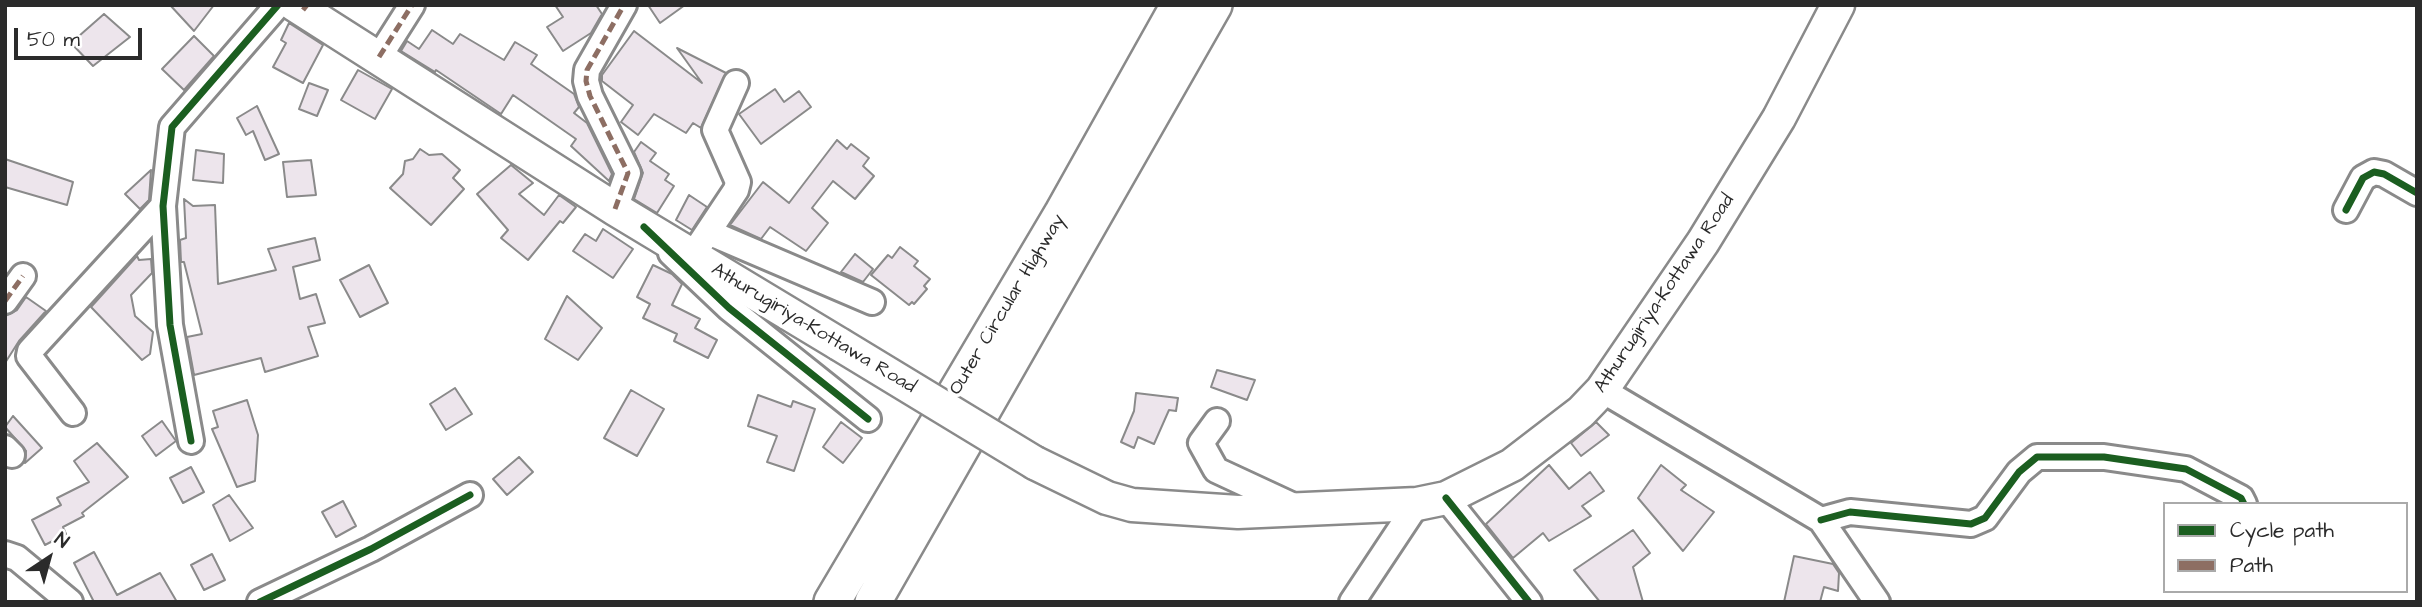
<!DOCTYPE html>
<style>
body{margin:0}
#map{position:relative;width:2422px;height:607px;overflow:hidden;background:#fff;font-family:"Architects Daughter",sans-serif}
canvas{display:block}
.frame{position:absolute;inset:0;border:7px solid #2b2b2b;pointer-events:none}
.legend{position:absolute;left:2163px;top:502px;width:245px;height:91px;box-sizing:border-box;background:#fff;border:2px solid #aaa;margin:0;padding:9px 12px;list-style:none;font-size:21px;color:#2b2b2b}
.legend li{display:flex;align-items:center;gap:14px;height:35px}
.legend b{width:35px;border:2px solid #aaa}
.north{position:absolute;left:14px;top:523px;width:70px;height:70px;-webkit-text-stroke:5px #fff;paint-order:stroke;rotate:36deg;font-size:19px;font-weight:700;line-height:28px;text-align:center;color:#2b2b2b}
.north::after{content:'';display:block;margin:auto;width:24px;height:32px;background:#2b2b2b;clip-path:polygon(50% 0,100% 100%,50% 72%,0 100%)}
.scale{position:absolute;left:14px;top:28px;width:128px;height:32px;box-sizing:border-box;border:4px solid #2b2b2b;border-top:0;padding-left:9px;font-size:21px;line-height:24px;white-space:nowrap;color:#2b2b2b;-webkit-text-stroke:5px #fff;paint-order:stroke}
</style>
<div id="map">
<canvas width="2422" height="607"></canvas>
<div class="frame"></div>
<ul class="legend">
<li><b style="height:9px;background:#1b5e20"></b>Cycle path</li>
<li><b style="height:9px;background:#8d6e63"></b>Path</li>
</ul>
<div class="north">N</div>
<div class="scale">50 m</div>
</div>
<script>
const ctx = document.querySelector('canvas').getContext('2d');
ctx.lineJoin = 'round';
function fill(path, color) { ctx.fillStyle = color; ctx.fill(path, 'evenodd'); }
const shape = rows => new Path2D(rows.map(r => 'M' + r).join(''));
function stroke(path, color, width, dash) { ctx.strokeStyle = color; ctx.lineWidth = width; ctx.lineCap = dash ? 'butt' : 'round'; ctx.setLineDash(dash || []); ctx.stroke(path); }
function write(font, color, halo, rows, align = 'center') {
  ctx.font = font + ' "Architects Daughter",sans-serif'; ctx.lineWidth = 7; ctx.setLineDash([]); ctx.textBaseline = 'middle'; ctx.strokeStyle = halo; ctx.fillStyle = color; for (const [text, x, y, turn = 0] of rows) {
    ctx.save(); ctx.translate(x, y); ctx.rotate((+turn || 0) * Math.PI / 180); ctx.textAlign = isNaN(turn) ? turn : align; if (halo) ctx.strokeText(text, 0, 0); ctx.fillText(text, 0, 0); ctx.restore();
  }
}
const building = shape([
 [170,5,214,5,194,31,170,5],
 [555,5,596,5,602,14,591,33,563,51,547,27,563,17,555,5],
 [648,5,685,5,660,23,648,5],
 [104,14,130,37,93,66,71,43,104,14],
 [289,23,323,45,303,83,273,67,286,43,281,40,289,23],
 [432,30,453,44,460,34,504,60,515,42,537,55,531,64,574,94,579,107,574,113,587,123,612,174,609,181,571,146,576,139,513,95,501,114,436,70,435,72,401,51,407,41,419,49,432,30],
 [634,31,702,83,677,48,726,73,701,128,693,123,686,133,654,114,638,135,621,122,633,105,602,81,602,75,634,31],
 [194,36,214,56,184,90,162,69,194,36],
 [358,70,392,89,375,119,341,100,358,70],
 [309,83,328,90,317,116,299,109,309,83],
 [775,89,784,102,799,91,811,107,761,144,739,114,775,89],
 [257,106,279,154,265,160,253,131,246,135,237,118,257,106],
 [837,140,847,149,851,144,869,158,863,166,874,176,855,199,833,181,812,208,828,223,806,251,770,227,761,239,730,225,763,182,789,203,837,140],
 [641,142,656,153,650,161,669,174,665,180,674,186,657,213,634,199,643,173,634,152,641,142],
 [420,149,429,155,442,154,460,170,453,178,464,189,431,225,390,188,403,174,405,161,413,159,420,149],
 [196,150,224,154,223,183,193,180,196,150],
 [5,159,73,182,67,205,5,187,5,159],
 [311,160,316,195,287,197,283,162,311,160],
 [511,165,533,183,519,194,544,215,559,195,576,207,563,223,560,221,528,260,501,238,508,230,477,194,511,165],
 [151,170,149,200,140,209,125,194,151,170],
 [689,195,707,207,692,230,676,220,689,195],
 [184,199,193,206,215,205,218,284,276,270,268,249,315,238,320,260,293,267,300,299,316,294,325,323,308,327,318,356,265,372,261,358,194,375,187,337,202,334,184,262,181,262,180,240,186,238,184,199],
 [603,229,633,249,613,278,573,251,585,234,596,241,603,229],
 [900,247,918,261,914,266,930,279,924,286,927,289,914,304,912,302,909,305,871,275,888,255,892,258,900,247],
 [855,254,873,269,863,282,841,272,855,254],
 [137,256,139,260,151,259,152,273,131,295,135,316,153,332,150,354,142,360,91,307,137,256],
 [369,265,388,303,360,317,340,280,369,265],
 [653,265,672,274,682,284,672,305,700,319,695,328,717,340,708,358,674,341,677,334,643,318,650,304,637,297,653,265],
 [567,296,602,328,578,360,545,339,567,296],
 [26,297,46,311,19,341,5,363,5,316,17,310,26,297],
 [1217,370,1255,380,1247,400,1211,387,1217,370],
 [455,388,472,414,446,430,430,404,455,388],
 [631,390,664,409,637,456,604,438,631,390],
 [1136,393,1178,398,1176,411,1169,410,1154,444,1138,437,1134,448,1121,442,1134,411,1136,393],
 [758,395,791,407,793,401,815,409,794,471,767,462,777,436,748,426,758,395],
 [247,400,258,435,255,481,237,487,212,429,218,427,213,411,247,400],
 [13,416,42,448,25,463,26,451,5,427,13,416],
 [162,421,176,441,156,456,142,436,162,421],
 [841,422,862,438,843,463,823,447,841,422],
 [1596,422,1609,435,1581,456,1571,443,1596,422],
 [97,443,128,477,82,513,84,516,63,527,66,534,45,545,32,520,61,505,57,498,89,482,74,461,97,443],
 [519,457,533,472,507,495,493,479,519,457],
 [1549,465,1569,489,1590,472,1604,491,1582,506,1591,516,1549,541,1543,533,1513,558,1486,524,1549,465],
 [1661,465,1686,485,1681,490,1714,512,1683,551,1638,498,1661,465],
 [191,467,204,492,183,503,170,478,191,467],
 [229,495,253,528,230,541,213,505,229,495],
 [343,501,356,526,336,537,322,512,343,501],
 [1633,530,1650,553,1633,567,1643,602,1600,602,1574,570,1633,530],
 [94,552,117,595,160,573,177,602,94,602,74,563,94,552],
 [212,554,225,580,204,590,191,565,212,554],
 [1794,556,1833,564,1839,573,1838,591,1824,587,1820,602,1784,602,1794,556]
]);
fill(building, '#ede5ec');
stroke(building, '#8a8a8a', 2);
const minor = shape([
 [379,57,412,5],
 [615,209,628,173,590,96,586,81,587,70,624,5],
 [2346,210,2363,178,2374,172,2384,174,2417,193],
 [708,232,872,302],
 [671,253,729,308,868,419],
 [692,256,736,190,738,182,715,130,736,83],
 [5,301,23,276],
 [1602,390,1821,520,1877,602],
 [73,413,29,356,30,351,163,206],
 [1217,421,1201,443,1216,470,1300,509],
 [191,441,170,325,163,206,172,127,278,5],
 [5,448,12,455],
 [1446,498,1529,602],
 [1821,520,1850,512,1971,524,1985,518,2019,472,2037,457,2104,457,2186,469,2241,498,2244,504],
 [5,554,17,558,70,602],
 [260,602,371,549,470,495],
 [1352,602,1417,504]
]);
const major = shape([
 [295,5,615,209,839,344],
 [1035,463,1107,498,1132,505,1238,512,1417,504,1446,498,1512,465,1581,412,1602,390,1703,242,1779,118,1838,5]
]);
const highway = shape([
 [832,602,1062,214,1179,5],
 [873,602,1214,5]
]);
stroke(minor, '#8a8a8a', 30);
stroke(major, '#8a8a8a', 37);
stroke(highway, '#8a8a8a', 40);
stroke(minor, '#fff', 24);
stroke(major, '#fff', 32);
stroke(highway, '#fff', 35);
const majorBridge = shape([
 [839,344,1035,463]
]);
stroke(majorBridge, '#8a8a8a', 37, []);
stroke(majorBridge, '#fff', 32);
stroke(shape([
 [303,10,307,5],
 [379,57,412,5],
 [615,209,628,173,590,96,586,81,587,70,624,5],
 [5,301,23,276]
]), '#8d6e63', 5, [10, 5]);
stroke(shape([
 [2346,210,2363,178,2374,172,2384,174,2417,193],
 [644,227,729,308,868,419],
 [191,441,170,325,163,206,172,127,278,5],
 [1446,498,1529,602],
 [1821,520,1850,512,1971,524,1985,518,2019,472,2037,457,2104,457,2186,469,2241,498,2244,504],
 [260,602,371,549,470,495]
]), '#1b5e20', 7);
write('19px', '#2b2b2b', '#fff', [
 ["Athurugiriya-Kottawa Road",1665,294,-56],
 ["Outer Circular Highway",1008,305,-59],
 ["Athurugiriya-Kottawa Road",813,329,31]
]);
</script>
